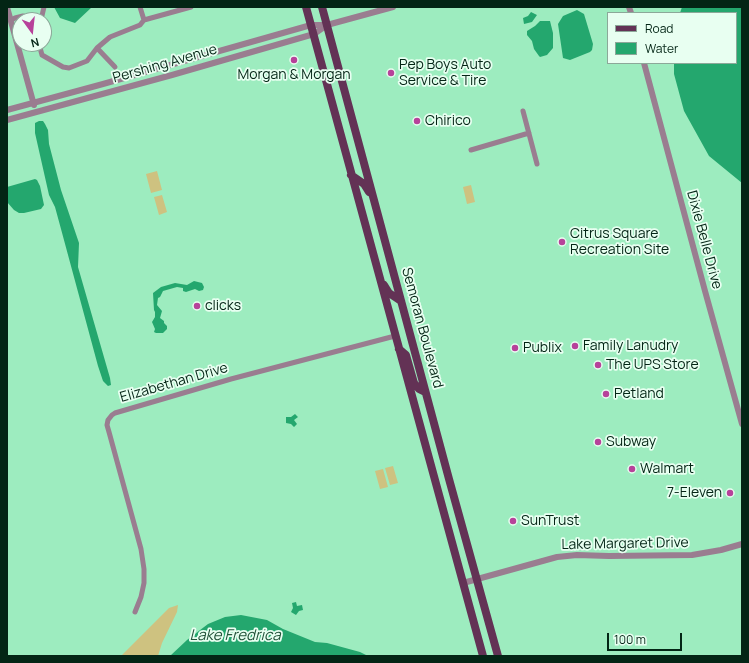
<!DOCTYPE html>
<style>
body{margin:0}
#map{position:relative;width:749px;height:663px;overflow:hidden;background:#9decbf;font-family:Manrope,sans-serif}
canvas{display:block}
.frame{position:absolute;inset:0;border:8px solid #032515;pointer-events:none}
.legend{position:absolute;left:607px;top:12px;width:130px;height:52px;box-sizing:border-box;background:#e8fff1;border:1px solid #8ca899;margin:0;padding:5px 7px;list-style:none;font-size:12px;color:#032515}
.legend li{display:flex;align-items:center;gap:8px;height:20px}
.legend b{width:20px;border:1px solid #8ca899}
.north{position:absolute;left:12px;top:12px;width:40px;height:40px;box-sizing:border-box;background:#e8fff1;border:1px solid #8ca899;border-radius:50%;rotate:165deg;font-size:11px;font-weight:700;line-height:16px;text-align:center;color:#032515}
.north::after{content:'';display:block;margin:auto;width:14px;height:18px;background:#b7429a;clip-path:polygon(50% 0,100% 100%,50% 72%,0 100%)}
.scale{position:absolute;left:607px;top:633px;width:75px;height:18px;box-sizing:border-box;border:2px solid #032515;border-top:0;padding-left:5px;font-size:12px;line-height:14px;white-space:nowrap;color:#032515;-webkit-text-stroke:3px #e8fff1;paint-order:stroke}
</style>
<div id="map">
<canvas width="749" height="663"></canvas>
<div class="frame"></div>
<ul class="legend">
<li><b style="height:5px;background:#633255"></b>Road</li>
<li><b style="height:11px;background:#24a76e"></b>Water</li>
</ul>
<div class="north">N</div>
<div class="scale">100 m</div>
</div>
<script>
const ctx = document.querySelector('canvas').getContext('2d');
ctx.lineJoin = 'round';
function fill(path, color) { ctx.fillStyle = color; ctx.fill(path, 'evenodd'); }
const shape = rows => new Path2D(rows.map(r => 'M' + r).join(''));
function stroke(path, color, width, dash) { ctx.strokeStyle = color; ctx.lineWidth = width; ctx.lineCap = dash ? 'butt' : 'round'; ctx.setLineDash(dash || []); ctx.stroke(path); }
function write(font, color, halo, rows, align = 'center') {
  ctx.font = font + ' Manrope,sans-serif'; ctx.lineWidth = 3.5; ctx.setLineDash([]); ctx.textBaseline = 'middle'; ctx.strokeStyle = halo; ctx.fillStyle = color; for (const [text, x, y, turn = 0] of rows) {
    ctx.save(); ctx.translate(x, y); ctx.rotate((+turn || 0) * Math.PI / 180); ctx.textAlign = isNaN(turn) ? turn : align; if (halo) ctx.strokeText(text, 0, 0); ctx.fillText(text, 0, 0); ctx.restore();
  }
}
fill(shape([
 [157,171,162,190,151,193,146,174],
 [471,185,475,202,467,204,463,187],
 [162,195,167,212,159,215,154,197],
 [393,466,398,483,390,485,385,468],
 [383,469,388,487,380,489,375,471],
 [178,605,177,612,162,643,158,656,121,656,169,608]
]), '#cec280');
fill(shape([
 [54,7,92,7,75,23,60,18],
 [682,7,742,7,742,183,709,156,684,111,674,74,674,63,736,63,736,13,680,13],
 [577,10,584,14,593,44,592,50,590,52,570,60,563,58,558,24,563,16],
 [531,12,537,15,532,22,524,24,523,18,528,16],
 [540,21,550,21,553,33,553,48,547,55,540,57,539,56,534,49,532,41,527,35,527,31,535,26],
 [39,121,43,121,45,124,48,130,49,144,61,190,79,243,78,267,110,378,111,385,108,386,103,381,98,366,61,229,55,207,49,195,35,133,35,123],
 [35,179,37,180,40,186,44,205,41,209,24,213,19,213,14,210,7,202,7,187],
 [194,281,202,283,204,287,203,290,199,291,195,289,186,292,183,291,183,288,177,287,163,291,160,297,158,298,157,305,162,311,160,318,164,321,164,323,167,326,167,329,163,333,156,333,154,332,155,329,152,322,155,317,155,312,154,310,153,293,161,287,175,283,187,285],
 [295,414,298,417,294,420,297,424,294,427,291,424,286,423,286,417,291,417],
 [296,602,297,606,302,605,303,610,299,611,296,615,291,612,293,608,292,603],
 [241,615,267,620,283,629,315,642,327,643,360,652,368,656,170,656,187,640,208,624,225,617]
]), '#24a76e');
stroke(shape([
 [140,7,144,20],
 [11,20,15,18,23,16,41,19],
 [41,20,44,7],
 [39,44,42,55,63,67,69,68,87,61,97,48,110,37,140,25,144,20,191,7],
 [97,48,115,67],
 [523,111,537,164],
 [471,150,529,133],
 [135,612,141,597,144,583,144,569,141,549,109,432,107,425,108,420,112,415,115,413,231,379,395,336]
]), '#9a7d90', 5);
stroke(shape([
 [7,7,34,105],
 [629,7,631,13],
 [644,63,705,291,742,424],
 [7,110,103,84,311,25,327,25,393,7],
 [7,120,172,75,314,34,327,25],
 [463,583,557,557,577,555,609,556,692,555,721,550,742,544]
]), '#9a7d90', 6);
stroke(shape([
 [306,7,483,656],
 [322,7,449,479,498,656],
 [351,175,364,184,369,192],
 [384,285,389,293,401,301],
 [399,349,406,355,414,383,419,389,425,392]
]), '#633255', 8);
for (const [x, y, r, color] of [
 [294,60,4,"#b7429a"],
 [391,73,4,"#b7429a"],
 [417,121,4,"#b7429a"],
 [562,242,4,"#b7429a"],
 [197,306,4,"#b7429a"],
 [575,346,4,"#b7429a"],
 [515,348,4,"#b7429a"],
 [598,365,4,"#b7429a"],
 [606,394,4,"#b7429a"],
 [598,442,4,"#b7429a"],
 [632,469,4,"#b7429a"],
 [730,493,4,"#b7429a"],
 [513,521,4,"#b7429a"]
]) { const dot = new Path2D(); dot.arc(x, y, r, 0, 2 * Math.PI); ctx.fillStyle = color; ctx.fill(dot); stroke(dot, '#e8fff1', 1.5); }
write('14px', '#032515', '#e8fff1', [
 ["Pershing Avenue",165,64,-16],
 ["Dixie Belle Drive",704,240,75],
 ["Semoran Boulevard",422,328,75],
 ["Elizabethan Drive",174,383,-16],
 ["Lake Margaret Drive",625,544,-1]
]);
write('14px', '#032515', '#e8fff1', [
 ["Pep Boys Auto",399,65],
 ["Service & Tire",399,81],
 ["Morgan & Morgan",294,75,"center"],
 ["Chirico",425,121],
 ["Citrus Square",570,234],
 ["Recreation Site",570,250],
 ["clicks",205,306],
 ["Family Lanudry",583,346],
 ["Publix",523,348],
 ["The UPS Store",606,365],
 ["Petland",614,394],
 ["Subway",606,442],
 ["Walmart",640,469],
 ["7-Eleven",722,493,"right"],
 ["SunTrust",521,521]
], 'left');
write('italic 15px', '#24543b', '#e8fff1', [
 ["Lake Fredrica",235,636]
]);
</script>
